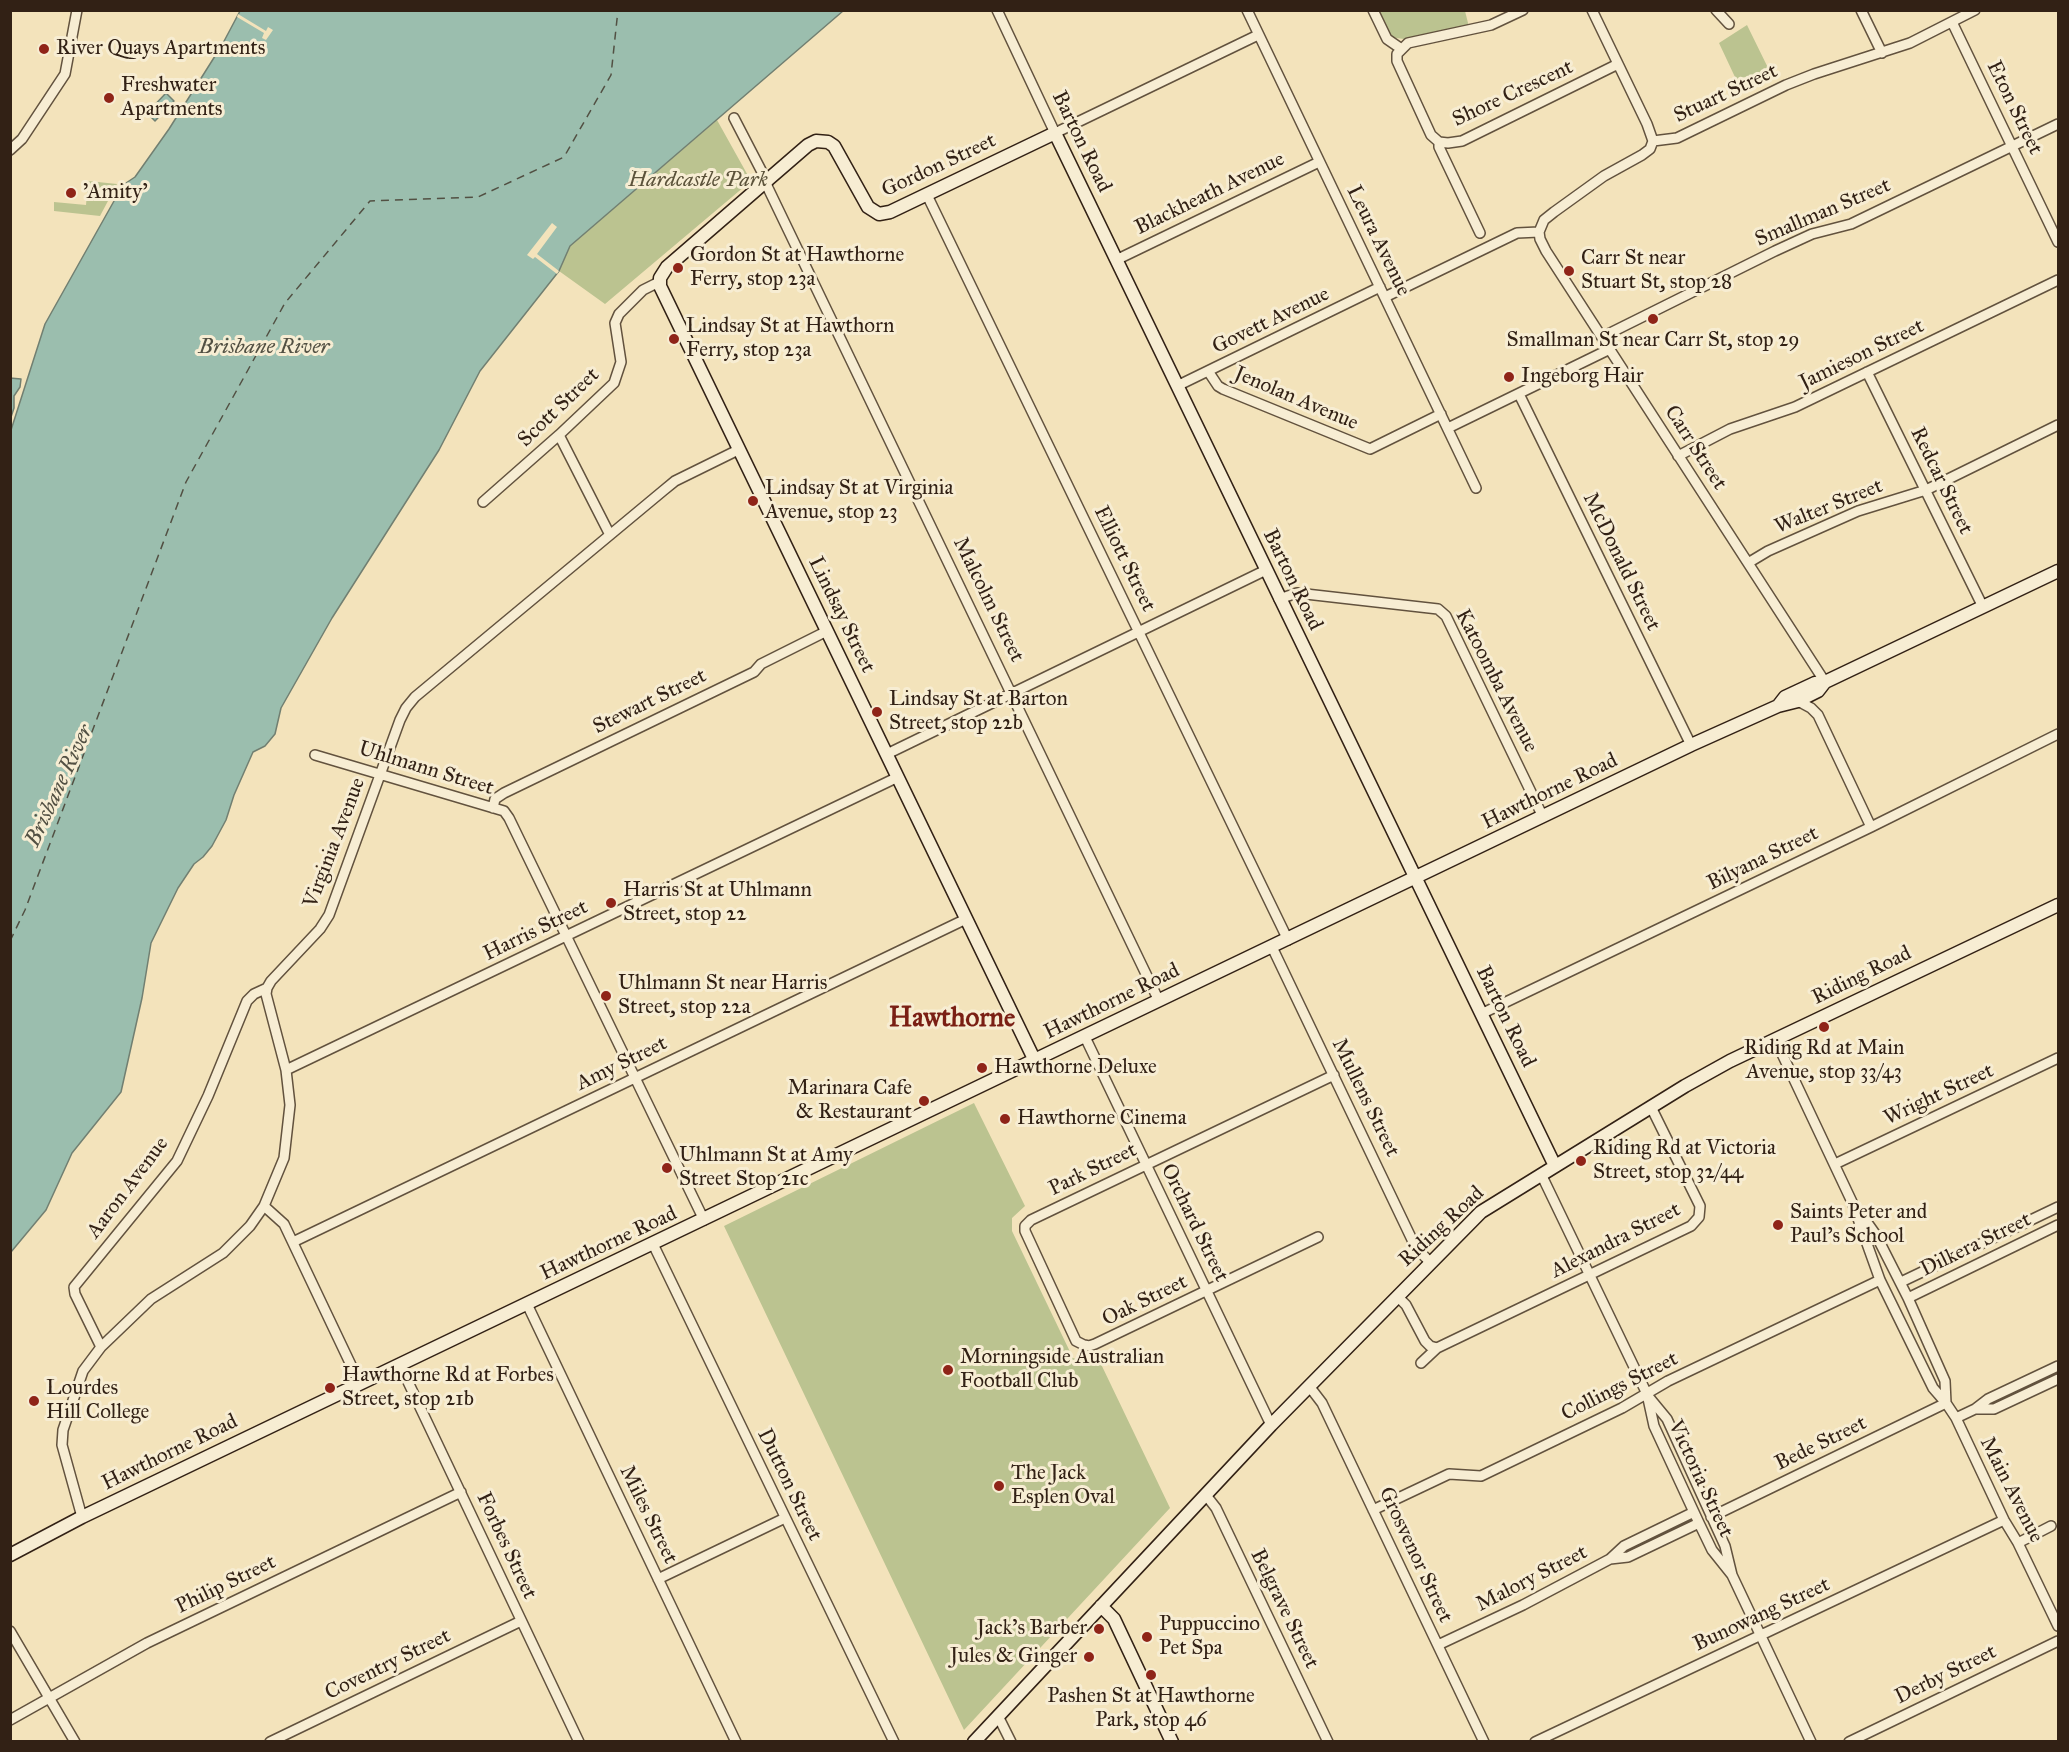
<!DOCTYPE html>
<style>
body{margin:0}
#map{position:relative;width:2069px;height:1752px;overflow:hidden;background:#f3e3bb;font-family:"IM FELL Great Primer",serif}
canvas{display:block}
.frame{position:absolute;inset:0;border:12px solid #322115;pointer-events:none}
</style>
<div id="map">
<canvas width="2069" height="1752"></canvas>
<div class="frame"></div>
</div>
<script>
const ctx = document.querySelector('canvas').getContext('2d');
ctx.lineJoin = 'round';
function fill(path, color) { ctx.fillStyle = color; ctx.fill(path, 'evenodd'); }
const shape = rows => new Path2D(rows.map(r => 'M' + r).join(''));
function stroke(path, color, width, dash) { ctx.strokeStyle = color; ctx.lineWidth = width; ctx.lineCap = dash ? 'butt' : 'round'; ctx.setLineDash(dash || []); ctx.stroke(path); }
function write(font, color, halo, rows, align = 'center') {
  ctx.font = font + ' "IM FELL Great Primer",serif'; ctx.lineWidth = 6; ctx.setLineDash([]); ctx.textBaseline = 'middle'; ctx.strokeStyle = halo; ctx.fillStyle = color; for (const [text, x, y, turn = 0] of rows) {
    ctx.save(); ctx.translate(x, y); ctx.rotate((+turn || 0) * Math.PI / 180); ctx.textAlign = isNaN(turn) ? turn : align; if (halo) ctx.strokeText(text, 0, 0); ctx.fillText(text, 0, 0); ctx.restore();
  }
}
fill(shape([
 [1377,11,1465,11,1469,27,1404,39,1389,37],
 [1747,25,1772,76,1742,92,1719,43],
 [717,120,751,181,605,304,559,271,570,246],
 [88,181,117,184,100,216,54,211,54,202,86,205],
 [974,1103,1025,1206,1012,1218,1012,1231,1073,1358,1090,1365,1100,1362,1170,1508,964,1730,724,1226]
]), '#bbc390');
const water = shape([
 [240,11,843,11,570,246,559,271,480,371,439,450,332,618,281,708,275,734,265,746,253,752,234,795,226,820,212,846,203,857,194,864,178,888,151,943,142,998,121,1092,72,1153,46,1210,11,1252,11,430,45,324,123,185,135,177,169,129,222,45,240,11],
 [166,93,174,101,155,121,147,113,166,93],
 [10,378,21,379,20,387,14,396,14,408,11,417,10,378]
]);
fill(water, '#9bbeae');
stroke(water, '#717f71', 1.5);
fill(shape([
 [238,14,266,31,268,27,273,30,266,40,262,38,264,33,237,17],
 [552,223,557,227,537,254,559,271,557,274,535,257,533,259,527,255]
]), '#f3e3bb');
stroke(shape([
 [10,941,25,910,186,482,285,303,370,201,478,197,564,157,611,75,618,10]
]), '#525043', 1.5, [8, 6]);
const street = shape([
 [997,10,1055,133,1258,35],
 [1247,10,1476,488],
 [1373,10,1387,39,1400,48],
 [1523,10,1491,25,1408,43,1397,54,1397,61,1431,135,1439,142,1448,143,1462,141,1618,64],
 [1592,10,1647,124,1653,141],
 [1716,10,1729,24],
 [1861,10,1882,53],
 [1952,22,2058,242],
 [734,118,763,174,768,188,1159,1001],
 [1439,142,1439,147,1480,233],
 [10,150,22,139,65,74,77,10],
 [927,195,1288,940],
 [1116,260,1319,162],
 [1385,297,1517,233,1539,232],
 [1602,337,1775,251,1812,234,1851,224,2058,124],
 [1208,371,1218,386,1223,389,1370,449,1441,414],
 [1867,372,1983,607],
 [1177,386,1380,287],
 [1519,394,1691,745],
 [1448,428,1610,349],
 [559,435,610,535],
 [1678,456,1730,429,1795,407,2058,280],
 [483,502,559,435,614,383,621,362,615,323,619,314,643,290,659,282],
 [1748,563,1768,551,1858,511,1926,490,2058,425],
 [1279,599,1297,593,1438,609,1446,616,1543,817],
 [1825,682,1546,251,1540,239,1539,232,1544,220,1554,212,1604,176,1642,155,1650,149,1653,141,1677,138,1786,85,1814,74,1910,43,1975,10],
 [1798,701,1811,708,1818,715,1871,827],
 [887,754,1266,570],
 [315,755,504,811,509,818,704,1220],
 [493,808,495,799,504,793,754,672,761,664,827,631],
 [1272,947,1416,1248,1430,1262],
 [1481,1014,1871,827,2058,734],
 [1085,1037,1271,1425],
 [1775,1039,1852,1202,1880,1280,1933,1388,1946,1403,1956,1418,2004,1520,2018,1543,2058,1626],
 [286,1070,898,777],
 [1835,1164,2058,1058],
 [1541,1174,1647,1394,1654,1426,1699,1523,1712,1550,1732,1575],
 [264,1206,284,1224,360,1384],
 [1859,1211,1876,1235,1908,1298,1945,1381,1946,1403],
 [1318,1237,1095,1344,1089,1346,1084,1345,1076,1341,1025,1231,1025,1226,1031,1220,1334,1075],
 [293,1242,966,919],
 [653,1244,894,1742],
 [1901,1282,2058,1207],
 [1397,1296,1406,1305,1425,1341,1430,1346,1437,1348,1691,1226,1699,1217,1700,1206,1651,1107],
 [1908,1298,2058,1225],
 [527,1304,736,1742],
 [101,1347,75,1294,74,1287,177,1161,208,1096,247,1001,254,994,267,988],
 [1421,1363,1437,1348],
 [400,1365,579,1742],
 [1309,1386,1322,1403,1484,1742],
 [1648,1396,1667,1419,1725,1546,1732,1575,1811,1742],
 [1975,1409,1994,1409,2058,1379],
 [1956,1418,1975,1409,1988,1399,2058,1366],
 [1205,1494,1216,1508,1328,1742],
 [1373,1510,1449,1474,1481,1476,1622,1408,1668,1381,1880,1280],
 [82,1517,62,1445,63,1430,83,1371,101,1347,151,1299,223,1253,250,1226,264,1206,284,1158,290,1105,286,1070,266,994,267,988,271,981,320,929,329,915,400,720,406,708,415,697,664,490,675,481,738,450],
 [1711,1517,1946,1403],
 [2018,1543,2051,1526],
 [1610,1559,1628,1557,1699,1523],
 [658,1579,785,1518],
 [10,1631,75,1742],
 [1438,1645,1523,1605,1610,1559,1624,1546,1694,1512],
 [998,1716,1011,1742],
 [10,1720,147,1643,461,1492],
 [270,1742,521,1621],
 [1535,1742,2004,1520],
 [1849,1742,2058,1641]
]);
const secondary = shape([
 [1778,706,1785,697,1815,683,1825,682,2058,571],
 [1035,1061,660,286,660,278,667,267,808,145,816,141,828,142,834,146,868,207,879,214,890,212,1055,133,1555,1166],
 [10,1555,82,1517,1691,745,1778,706,1798,701,1818,691,1825,682],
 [1101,1606,1114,1619,1172,1742],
 [974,1742,1271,1425,1481,1212,1685,1086,1730,1061,2058,905]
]);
stroke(street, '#62523e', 12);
stroke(secondary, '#322115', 15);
stroke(street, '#f7edd3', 9);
stroke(secondary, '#f7edd3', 12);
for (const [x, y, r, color] of [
 [44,49,6,"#8f2418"],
 [109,98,6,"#8f2418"],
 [71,193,6,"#8f2418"],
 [678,268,6,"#8f2418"],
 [1569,271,6,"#8f2418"],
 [1653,319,6,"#8f2418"],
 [674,339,6,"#8f2418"],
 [1509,377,6,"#8f2418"],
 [753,501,6,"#8f2418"],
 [877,712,6,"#8f2418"],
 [611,903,6,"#8f2418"],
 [606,996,6,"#8f2418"],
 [1824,1027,6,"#8f2418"],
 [982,1068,6,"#8f2418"],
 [924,1101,6,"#8f2418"],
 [1005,1119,6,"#8f2418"],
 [1581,1161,6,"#8f2418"],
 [667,1168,6,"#8f2418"],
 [1778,1225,6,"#8f2418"],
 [948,1370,6,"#8f2418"],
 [330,1388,6,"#8f2418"],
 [34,1401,6,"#8f2418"],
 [999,1486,6,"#8f2418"],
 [1099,1629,6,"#8f2418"],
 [1147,1637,6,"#8f2418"],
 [1089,1657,6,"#8f2418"],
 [1151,1675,6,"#8f2418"]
]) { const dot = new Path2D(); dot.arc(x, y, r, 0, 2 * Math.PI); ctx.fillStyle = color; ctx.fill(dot); stroke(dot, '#f7edd3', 2); }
write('21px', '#322115', '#f7edd3', [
 ["River Quays Apartments",56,49],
 ["Freshwater",121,86],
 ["Apartments",121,110],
 ["'Amity'",83,193],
 ["Gordon St at Hawthorne",690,256],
 ["Ferry, stop 23a",690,280],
 ["Carr St near",1581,259],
 ["Stuart St, stop 28",1581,283],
 ["Lindsay St at Hawthorn",686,327],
 ["Ferry, stop 23a",686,351],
 ["Smallman St near Carr St, stop 29",1653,341,"center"],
 ["Ingeborg Hair",1521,377],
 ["Lindsay St at Virginia",765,489],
 ["Avenue, stop 23",765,513],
 ["Lindsay St at Barton",889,700],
 ["Street, stop 22b",889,724],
 ["Harris St at Uhlmann",623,891],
 ["Street, stop 22",623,915],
 ["Uhlmann St near Harris",618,984],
 ["Street, stop 22a",618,1008],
 ["Riding Rd at Main",1824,1049,"center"],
 ["Avenue, stop 33/43",1824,1073,"center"],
 ["Hawthorne Deluxe",994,1068],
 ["Marinara Cafe",912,1089,"right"],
 ["& Restaurant",912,1113,"right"],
 ["Hawthorne Cinema",1017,1119],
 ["Riding Rd at Victoria",1593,1149],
 ["Street, stop 32/44",1593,1173],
 ["Uhlmann St at Amy",679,1156],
 ["Street Stop 21c",679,1180],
 ["Saints Peter and",1790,1213],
 ["Paul's School",1790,1237],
 ["Morningside Australian",960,1358],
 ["Football Club",960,1382],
 ["Hawthorne Rd at Forbes",342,1376],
 ["Street, stop 21b",342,1400],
 ["Lourdes",46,1389],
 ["Hill College",46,1413],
 ["The Jack",1011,1474],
 ["Esplen Oval",1011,1498],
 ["Puppuccino",1159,1625],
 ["Pet Spa",1159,1649],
 ["Jack's Barber",1087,1629,"right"],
 ["Jules & Ginger",1077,1657,"right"],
 ["Pashen St at Hawthorne",1151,1697,"center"],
 ["Park, stop 46",1151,1721,"center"]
], 'left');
write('21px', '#322115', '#f7edd3', [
 ["Shore Crescent",1513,94,-25],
 ["Stuart Street",1726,94,-25],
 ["Eton Street",2014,108,64],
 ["Barton Road",1081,142,64],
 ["Gordon Street",939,166,-25],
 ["Blackheath Avenue",1210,194,-26],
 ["Smallman Street",1823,213,-23],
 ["Leura Avenue",1378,241,64],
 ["Govett Avenue",1271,321,-26],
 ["Jamieson Street",1862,355,-26],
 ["Jenolan Avenue",1296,399,23],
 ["Scott Street",559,408,-44],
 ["Carr Street",1695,448,57],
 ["Redcar Street",1941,481,64],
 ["Walter Street",1829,507,-22],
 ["Elliott Street",1124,559,64],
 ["McDonald Street",1621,562,64],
 ["Barton Road",1292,580,64],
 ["Malcolm Street",988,600,64],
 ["Lindsay Street",841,615,64],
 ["Katoomba Avenue",1496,681,63],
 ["Stewart Street",650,702,-26],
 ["Uhlmann Street",426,769,17],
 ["Hawthorne Road",1550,792,-26],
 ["Virginia Avenue",335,843,-69],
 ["Bilyana Street",1763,859,-26],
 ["Harris Street",536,931,-26],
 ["Riding Road",1862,976,-26],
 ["Hawthorne Road",1112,1002,-26],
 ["Barton Road",1505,1017,64],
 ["Amy Street",622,1064,-26],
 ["Wright Street",1939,1095,-25],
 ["Mullens Street",1365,1098,64],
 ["Park Street",1093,1170,-26],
 ["Aaron Avenue",128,1188,-53],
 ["Orchard Street",1194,1223,64],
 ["Riding Road",1442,1227,-43],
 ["Alexandra Street",1616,1241,-27],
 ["Hawthorne Road",609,1244,-25],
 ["Dilkera Street",1976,1245,-26],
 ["Oak Street",1145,1301,-26],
 ["Collings Street",1620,1387,-27],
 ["Bede Street",1821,1444,-26],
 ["Hawthorne Road",170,1453,-26],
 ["Victoria Street",1700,1479,65],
 ["Dutton Street",789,1485,64],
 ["Main Avenue",2011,1490,63],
 ["Miles Street",648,1515,64],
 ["Forbes Street",506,1546,65],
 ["Grosvenor Street",1415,1555,65],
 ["Malory Street",1532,1579,-27],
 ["Philip Street",226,1585,-26],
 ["Belgrave Street",1284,1609,64],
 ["Bunowang Street",1762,1615,-25],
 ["Coventry Street",388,1665,-26],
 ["Derby Street",1946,1675,-26]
]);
write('italic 21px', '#5b523a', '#f7edd3', [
 ["Hardcastle Park",698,181]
]);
write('italic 22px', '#525043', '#f7edd3', [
 ["Brisbane River",264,348],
 ["Brisbane River",60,786,-65]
]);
write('bold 27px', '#7a1f14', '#f7edd3', [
 ["Hawthorne",952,1019]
]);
</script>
